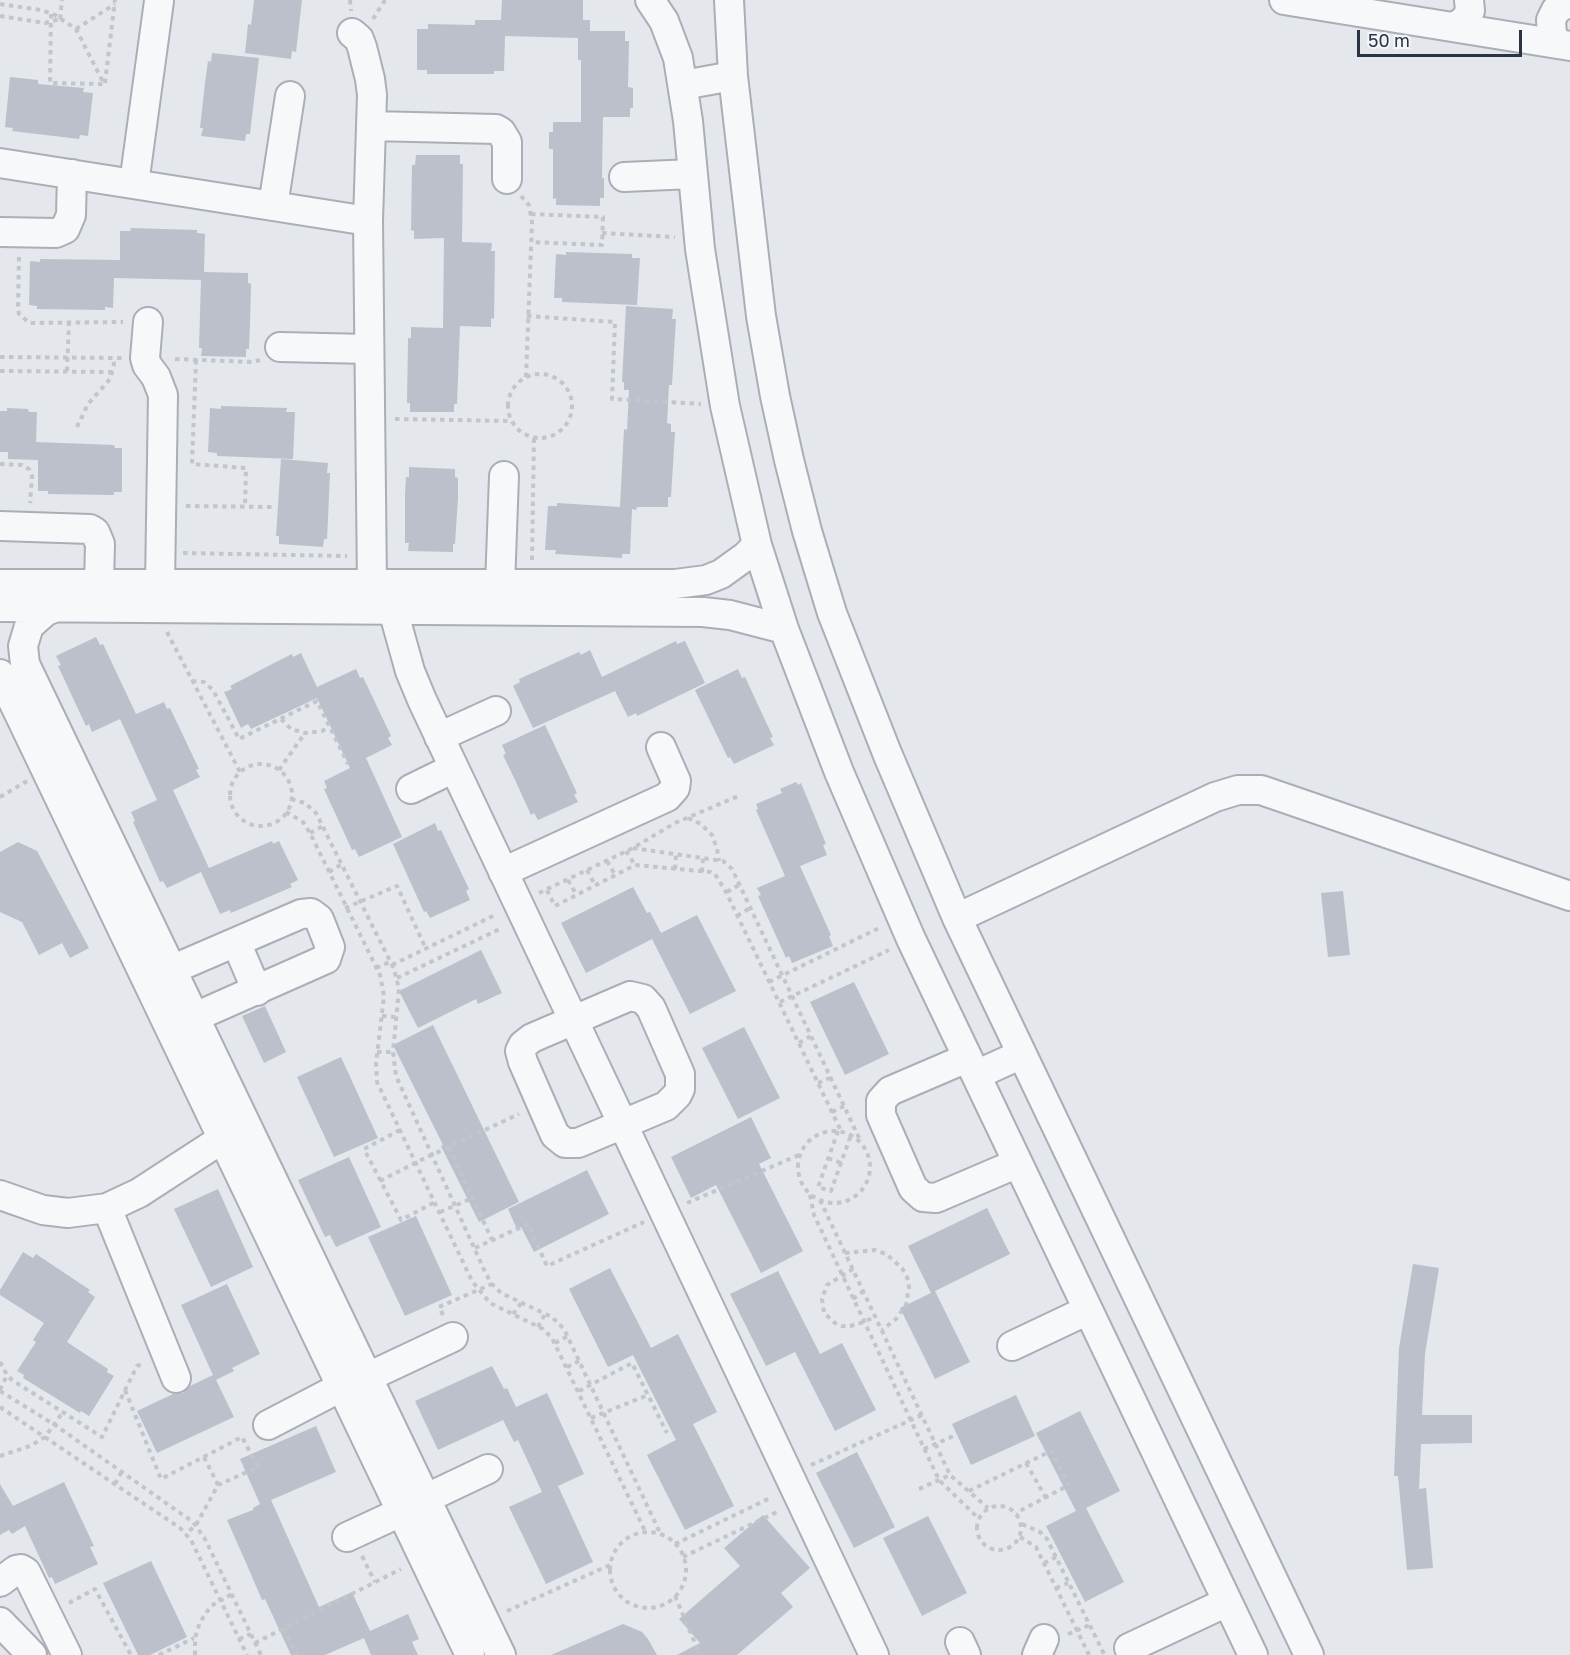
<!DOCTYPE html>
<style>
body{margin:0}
#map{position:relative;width:1570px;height:1655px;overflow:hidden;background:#e4e7ec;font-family:"Golos Text",sans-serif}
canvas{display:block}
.scale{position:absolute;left:1357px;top:30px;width:165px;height:27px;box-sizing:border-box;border:3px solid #2b3445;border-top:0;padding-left:8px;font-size:18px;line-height:21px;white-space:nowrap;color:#2b3445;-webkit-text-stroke:4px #f4f6f9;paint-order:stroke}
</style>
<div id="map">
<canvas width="1570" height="1655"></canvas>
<div class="scale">50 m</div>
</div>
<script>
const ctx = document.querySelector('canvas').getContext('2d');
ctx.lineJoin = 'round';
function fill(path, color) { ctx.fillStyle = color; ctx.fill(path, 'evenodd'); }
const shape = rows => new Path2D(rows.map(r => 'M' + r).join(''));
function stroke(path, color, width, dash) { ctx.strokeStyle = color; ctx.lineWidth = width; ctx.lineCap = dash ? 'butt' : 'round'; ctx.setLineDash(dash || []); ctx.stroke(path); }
fill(shape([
 [254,0,302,0,296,52,292,51,291,59,245,53,248,24,251,25],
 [502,0,583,0,583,20,590,20,590,31,625,31,625,41,629,41,628,87,633,88,633,108,630,108,630,117,603,117,602,178,604,178,604,198,600,198,600,206,556,205,556,198,553,199,553,149,549,149,549,132,553,132,553,122,581,122,581,60,578,60,578,38,505,36,504,71,494,71,494,74,427,74,427,70,417,70,417,29,428,29,428,24,475,25,475,20,501,20],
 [212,53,259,58,250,134,246,134,245,141,201,136,203,128,200,128,205,83,208,61,211,62],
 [10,77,38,80,38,84,84,88,83,92,93,93,88,136,80,135,79,139,12,131,13,128,5,127],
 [416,155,460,155,460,164,463,164,462,242,492,243,491,251,495,251,494,319,491,318,491,327,460,326,457,404,454,404,454,412,410,412,410,403,407,403,408,338,411,338,411,327,443,328,444,238,414,239,414,231,411,230,412,165,415,165],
 [131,228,197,230,197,233,205,234,204,272,248,273,248,283,251,284,250,325,249,349,246,349,246,357,201,356,202,348,199,348,201,280,114,278,113,308,105,307,105,310,37,309,37,306,29,305,30,261,40,262,40,259,120,260,120,231,130,231],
 [566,252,632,254,632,258,640,258,637,305,562,302,562,298,554,298,556,254,566,255],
 [626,306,673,309,672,319,676,319,672,385,669,385,667,423,671,424,671,432,675,432,671,497,668,497,668,507,637,507,636,510,632,509,630,554,622,554,622,558,555,554,556,550,545,550,548,506,557,506,557,503,620,507,624,429,627,430,629,390,624,390,624,382,622,382],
 [221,406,287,408,286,412,295,412,293,459,217,456,217,453,208,452,210,408,221,409],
 [7,408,28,409,29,412,37,412,36,442,114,445,115,448,122,448,122,492,114,492,114,495,48,494,48,491,38,491,38,460,8,459,8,452,0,452,0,411,7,411],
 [281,459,328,463,327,473,330,473,328,519,327,539,324,539,323,547,279,544,279,536,276,536],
 [409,467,455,469,455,477,458,478,458,498,455,544,453,544,453,552,408,551,409,543,405,543,405,494,406,477,409,477],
 [96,637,100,645,103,644,136,714,164,702,167,709,170,708,199,769,196,770,200,777,173,790,209,868,272,841,273,844,279,841,298,880,290,884,292,887,231,913,230,910,220,914,201,872,167,888,163,881,160,882,133,822,135,821,131,812,157,800,120,719,92,732,89,724,86,726,58,666,61,665,56,656],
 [676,641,677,644,685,641,705,683,637,716,636,713,628,717,615,691,533,728,513,686,520,682,519,679,579,652,581,655,590,650,602,677],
 [301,653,317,687,356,669,360,678,363,677,391,736,388,738,392,745,366,758,402,837,359,857,355,849,352,850,324,789,327,788,324,781,350,768,317,698,251,729,248,724,241,728,224,692,232,689,230,686,274,663,292,654,293,657],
 [738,669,742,678,745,677,773,737,770,738,774,745,734,764,730,757,728,758,695,690],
 [545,725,577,793,574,795,578,802,538,820,534,813,531,815,516,782,503,755,506,754,502,745],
 [796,782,798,785,801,783,826,844,823,845,827,855,800,866,831,935,829,936,833,946,792,963,789,956,786,958,758,896,761,895,757,888,785,876,756,810,758,809,756,804,782,793,780,789],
 [435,823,438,831,441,830,469,889,466,891,470,900,430,918,426,911,424,912,393,844],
 [18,842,37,851,89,948,70,958,62,943,39,955,22,922,0,912,0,852],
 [633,887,647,913,650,912,661,933,697,915,736,991,690,1014,652,939,586,973,561,923],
 [1343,891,1350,955,1328,957,1321,893],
 [481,950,502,993,478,1004,476,999,418,1028,399,991],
 [854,982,889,1054,845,1075,810,1002],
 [265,1006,286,1052,264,1063,242,1016],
 [433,1025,519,1202,479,1222,441,1146,443,1145,393,1045],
 [744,1027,780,1098,738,1119,702,1048],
 [341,1057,378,1138,334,1157,297,1077],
 [751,1117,771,1158,759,1164,803,1251,761,1273,716,1185,691,1198,671,1157],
 [349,1157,381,1227,336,1247,330,1235,325,1237,298,1180],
 [587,1170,609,1214,534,1252,521,1227,517,1229,508,1209],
 [218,1189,253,1267,211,1287,174,1209],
 [987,1208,1010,1254,935,1291,970,1362,935,1379,900,1308,931,1293,908,1246],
 [416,1216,452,1295,405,1316,368,1237],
 [23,1252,33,1258,36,1254,90,1290,88,1292,95,1297,67,1342,108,1369,107,1372,114,1376,89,1416,81,1411,80,1413,23,1378,24,1375,17,1371,36,1342,33,1340,44,1323,0,1295,0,1290],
 [1413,1264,1439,1268,1425,1354,1422,1415,1472,1415,1472,1443,1421,1444,1419,1489,1426,1488,1433,1568,1407,1570,1398,1476,1394,1476,1399,1348],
 [610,1268,651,1348,678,1334,717,1412,693,1424,734,1506,685,1530,647,1455,676,1440,633,1355,608,1367,569,1289],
 [778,1271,820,1354,842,1343,876,1410,835,1431,795,1352,766,1366,730,1294],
 [227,1284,260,1354,232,1368,234,1371,216,1380,234,1417,157,1453,137,1411,173,1394,183,1393,190,1386,213,1375,181,1305],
 [492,1366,504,1389,507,1388,516,1407,547,1393,584,1474,558,1486,593,1562,546,1584,509,1507,542,1492,518,1440,514,1442,503,1420,438,1450,415,1401],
 [1016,1395,1035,1436,971,1465,952,1424],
 [1080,1411,1120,1491,1086,1508,1124,1582,1085,1602,1046,1526,1076,1511,1036,1433],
 [316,1426,336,1472,271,1500,319,1607,352,1592,370,1631,408,1614,419,1639,412,1642,418,1655,371,1655,364,1638,325,1655,291,1655,265,1599,262,1600,247,1565,227,1520,253,1510,253,1508,260,1504,240,1459],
 [857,1452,895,1527,854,1548,816,1473],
 [64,1482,94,1546,90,1547,98,1564,55,1584,52,1577,49,1578,25,1526,12,1534,9,1530,0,1535,0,1484,13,1506],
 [763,1515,810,1568,781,1593,793,1607,737,1655,677,1655,700,1643,679,1619,740,1566,724,1548],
 [928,1516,967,1593,922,1616,883,1538],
 [151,1561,187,1637,150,1655,138,1655,103,1583],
 [623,1624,642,1632,648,1639,657,1655,551,1655]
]), '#bbc0ca');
const minor = shape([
 [650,0,664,21,678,58,688,121,700,249,725,406,757,545,784,629,839,772,911,939,1253,1655],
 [729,0,733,76,761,316,775,396,789,460,807,531,832,613,887,753,957,918,1309,1655],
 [1284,0,1570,46],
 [1454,27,1465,20,1470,11,1469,0],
 [352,33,359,39,362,47,370,79,372,95,368,221,372,585],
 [1558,44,1552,34,1551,20,1556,10,1570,1],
 [683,85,733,76],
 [372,126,496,129,501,132,507,142,507,179],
 [0,163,368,221],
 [624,177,693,174],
 [134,184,159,1],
 [273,206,290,96],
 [0,232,56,233,65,229,71,215,72,174],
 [148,322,145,358,147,365,156,377,163,395,160,584],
 [280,347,369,349],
 [0,526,90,529,95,532,100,544,99,584],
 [0,584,675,584,706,580,721,574,746,556,757,545],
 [500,586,504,476],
 [0,607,703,612,730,615,784,629],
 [57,607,46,611,29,626,23,646,25,664,501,1655],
 [393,610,410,671,422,700,874,1655],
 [0,674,470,1655],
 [439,737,496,711],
 [411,789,454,768],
 [503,872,667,797,675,788,676,781,661,747],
 [957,918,1215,797,1238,790,1261,790,1570,896],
 [236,942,257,991],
 [171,970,301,914,311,913,319,919,330,947,326,959,195,1017],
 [630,996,643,999,651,1008,680,1074,680,1089,677,1095,666,1106,578,1143,565,1143,555,1135,523,1062,520,1051,523,1045,532,1038,630,996],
 [967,1058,890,1091,881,1101,881,1115,913,1188,923,1197,936,1198,1018,1163],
 [976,1075,1022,1054],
 [0,1195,43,1210,68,1213,107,1208,139,1193,222,1139],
 [107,1208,176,1378],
 [1012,1346,1088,1310],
 [368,1377,453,1337],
 [268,1425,341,1387],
 [427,1498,488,1469],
 [347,1537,401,1512],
 [0,1582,16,1570,21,1569,26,1572,67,1655],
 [0,1622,32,1655],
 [960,1642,966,1655],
 [1129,1648,1227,1602],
 [1037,1655,1044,1639]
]);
stroke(minor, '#a9aeb7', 32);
stroke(shape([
 [350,0,351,11],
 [0,4,41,10,55,15,76,29,104,84],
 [51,14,50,83,104,84],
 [0,16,45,23,60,19],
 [60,19,62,0],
 [373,19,385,0],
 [76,29,115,4],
 [105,83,115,0],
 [521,196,529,205,532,222,526,377],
 [531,214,603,217,602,245,531,242],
 [602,233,675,237],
 [19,257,18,309,19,314,26,320,30,323,123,322],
 [527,316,615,322,612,399,701,404],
 [0,357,122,358],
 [175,359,252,362,260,360],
 [196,360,192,464,246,468,245,507],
 [0,371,113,372],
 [67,371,69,322],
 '508 406a32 32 0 1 1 64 0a32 32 0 1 1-64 0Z',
 [395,419,511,421],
 [77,427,88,404,110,379,114,365,113,358],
 [0,464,22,465,29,469,32,476,30,503],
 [186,506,273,507],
 [183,553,347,556],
 [532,560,534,438],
 [167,632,240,772],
 [192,681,204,682,213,690,239,739,317,701,348,764],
 [281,719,291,729,305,733,322,731,329,727],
 '230 795a31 31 0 1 1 62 0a31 31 0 1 1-62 0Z',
 [279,770,305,733],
 [0,797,27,781],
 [291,799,305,803,316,813,394,969,399,989,393,1052,396,1076,486,1274,492,1284,501,1293,552,1317,564,1329,661,1535],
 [286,812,303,822,310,833,380,975,384,996,376,1064,377,1082,472,1281,490,1303,543,1329,552,1338,646,1533],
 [688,818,701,824,712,835,717,849,719,861],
 [310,833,323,826],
 [633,848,723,861,732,869,861,1142],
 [626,851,635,865],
 [607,861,615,875],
 [675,869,676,854],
 [587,870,595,885],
 [329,872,342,864],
 [702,872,703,858],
 [568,880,576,894],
 [547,890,555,906,635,865,711,872,715,874,726,892,841,1131],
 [727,892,739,885],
 [539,893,633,848,675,823,741,795],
 [345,908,397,886,426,949],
 [737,916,750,908],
 [392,965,497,914],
 [376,968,390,962],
 [397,978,502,928],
 [769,982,879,928],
 [780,1002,889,950],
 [382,1016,396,1017],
 [799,1043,811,1036],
 [377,1052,393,1052],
 [818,1083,830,1078],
 [832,1112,844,1106],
 [400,1130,364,1149,401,1220,435,1202],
 '798 1167a36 36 0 1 1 72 0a36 36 0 1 1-72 0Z',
 [838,1131,818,1187,831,1191,851,1135],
 [449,1147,492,1240],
 [828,1158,841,1163],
 [380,1181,417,1162,519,1114],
 [810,1195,814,1215,939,1480,979,1519],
 [820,1200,950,1475,988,1508],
 [687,1203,799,1155],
 [440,1212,473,1198],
 [475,1248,528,1224,547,1266,644,1222],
 [845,1253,875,1250,886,1254,902,1268,907,1277,909,1287,906,1305,896,1319,882,1330],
 [853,1269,827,1285,822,1299,824,1313,835,1323,842,1326,850,1326,864,1322,876,1316],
 [853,1299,864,1291],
 [513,1314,522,1302],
 [443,1315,439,1307,492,1284],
 [538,1327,545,1314],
 [555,1343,568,1336],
 [0,1362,7,1375,12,1380,102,1437,137,1366,143,1364],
 [567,1367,579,1361],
 [0,1390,7,1375],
 [125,1390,161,1479,242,1437,258,1467,218,1485,196,1525,186,1534],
 [0,1391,55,1425,193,1522,205,1539,261,1655],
 [579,1391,632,1363,667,1433],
 [0,1407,180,1528,191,1540,247,1655],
 [591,1418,648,1395],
 [924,1449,958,1434],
 [0,1456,30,1446,45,1437,63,1412],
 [204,1457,218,1485],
 [1026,1463,1046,1498],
 [811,1465,922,1415],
 [115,1484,122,1471],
 [919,1489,950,1475],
 [969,1491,1051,1451,1069,1485,1016,1513],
 '977 1528a22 22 0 1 1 44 0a22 22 0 1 1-44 0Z',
 [1022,1524,1040,1532,1047,1539,1104,1654],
 '610 1570a38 38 0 1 1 76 0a38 38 0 1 1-76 0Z',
 [1020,1537,1036,1547,1089,1655],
 [675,1544,772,1497],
 [362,1556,375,1582],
 [683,1557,779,1511],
 [1044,1563,1056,1557],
 [1056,1588,1068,1583],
 [675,1596,700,1655],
 [69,1603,95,1589,131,1655],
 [507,1611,610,1565],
 [284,1628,297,1655],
 [1068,1634,1090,1625],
 [239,1639,251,1634],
 [255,1643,401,1569],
 [159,1655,194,1638],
 [195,1655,195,1638,200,1622,211,1606,232,1594]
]), '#c2c5cb', 4, [4.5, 4.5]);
stroke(minor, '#f7f8fa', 28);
</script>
